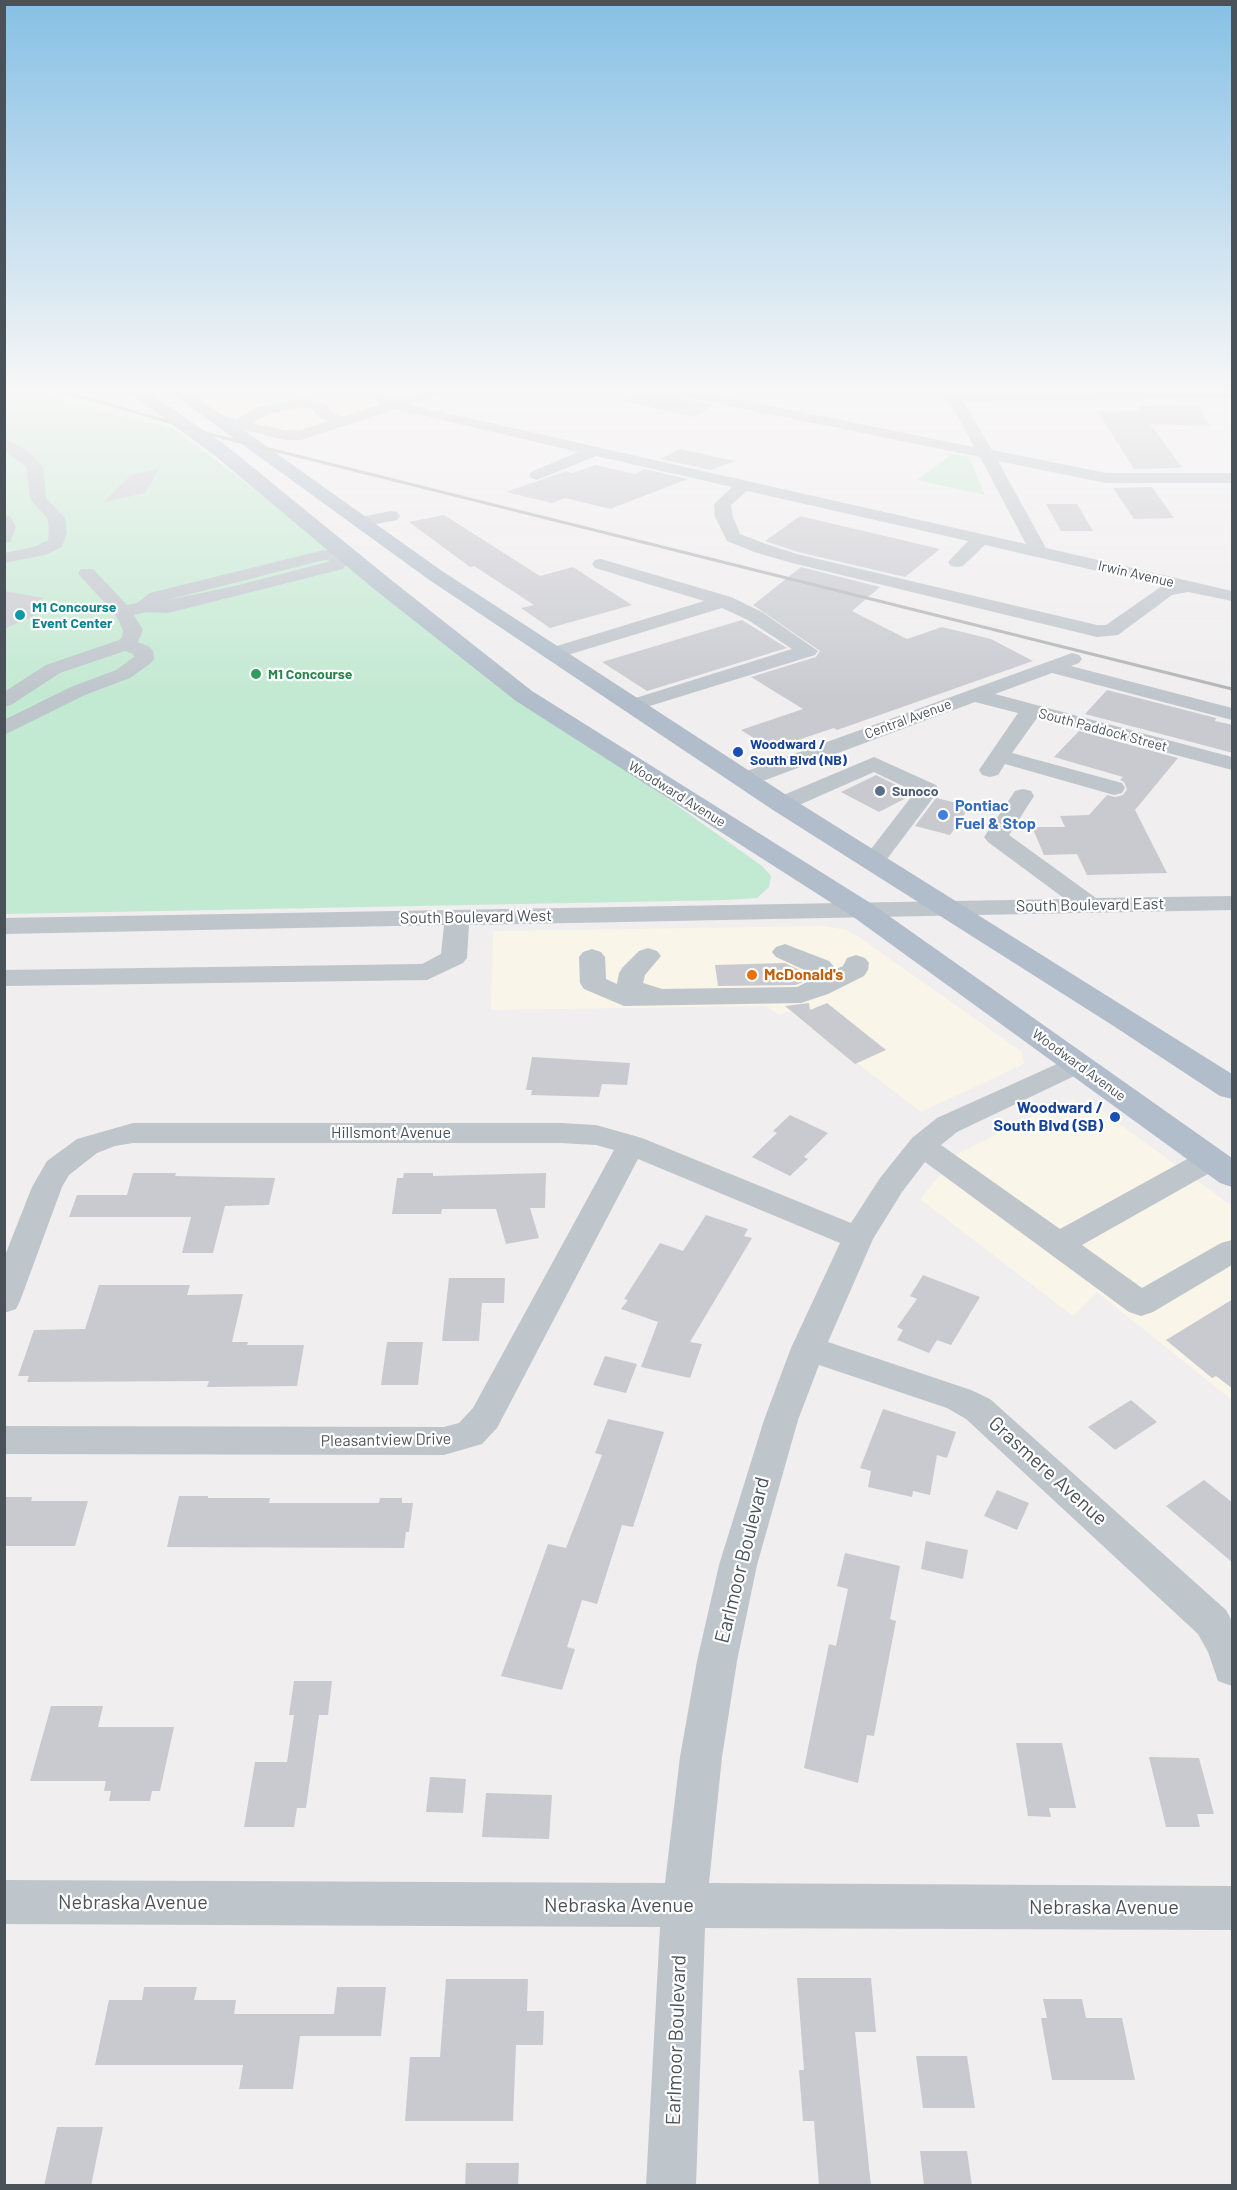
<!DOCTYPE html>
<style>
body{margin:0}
#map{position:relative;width:1237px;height:2190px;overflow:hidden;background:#f0eeee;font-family:Barlow,sans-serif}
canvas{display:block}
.frame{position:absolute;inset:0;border:6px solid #495159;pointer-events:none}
</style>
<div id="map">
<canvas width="1237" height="2190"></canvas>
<div class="frame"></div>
</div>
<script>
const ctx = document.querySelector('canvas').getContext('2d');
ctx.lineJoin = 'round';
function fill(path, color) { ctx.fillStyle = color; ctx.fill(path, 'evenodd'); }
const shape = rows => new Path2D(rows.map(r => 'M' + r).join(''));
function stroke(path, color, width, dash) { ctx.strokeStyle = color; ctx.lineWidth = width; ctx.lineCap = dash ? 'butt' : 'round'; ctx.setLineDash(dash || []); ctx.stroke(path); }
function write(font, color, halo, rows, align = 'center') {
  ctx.font = font + ' Barlow,sans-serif'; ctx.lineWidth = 4.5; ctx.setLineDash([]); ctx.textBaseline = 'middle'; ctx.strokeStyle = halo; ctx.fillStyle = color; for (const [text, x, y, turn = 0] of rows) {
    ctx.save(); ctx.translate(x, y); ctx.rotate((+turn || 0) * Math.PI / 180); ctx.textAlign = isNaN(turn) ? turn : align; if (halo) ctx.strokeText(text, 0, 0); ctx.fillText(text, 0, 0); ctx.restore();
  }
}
fill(shape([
 [188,392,278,392,293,402,352,392,371,406,300,431,225,416],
 [824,926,847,930,859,937,1022,1052,1024,1064,921,1112,789,1011,779,1015,766,1006,491,1010,493,931],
 [1073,1100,1095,1106,1232,1206,1232,1400,1097,1292,1073,1316,920,1199,957,1154,1051,1107]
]), '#f9f5e9');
fill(shape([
 [4,392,35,392,120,416,173,428,651,787,762,866,771,876,769,887,757,898,726,900,5,914],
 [952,454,969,457,985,495,917,480]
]), '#c2e9d1');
fill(shape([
 [626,392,672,392,681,398,713,405,695,417,625,401],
 [1199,405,1210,426,1150,424,1182,467,1178,467,1180,468,1134,469,1098,412,1139,411,1139,406],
 [680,449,735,461,711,470,661,459],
 [596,465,635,474,644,469,688,479,610,509,565,498,552,503,506,492,566,471,572,473],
 [159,469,145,493,104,502,131,475],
 [1152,487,1174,518,1134,519,1113,488],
 [1046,504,1077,504,1093,531,1061,531],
 [444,515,540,576,573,567,632,605,550,628,521,608,534,605,474,566,470,567,409,522],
 [800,516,940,549,905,577,798,552,765,541],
 [801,567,880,587,852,611,907,639,942,627,991,639,1033,661,837,730,834,728,771,749,741,730,803,709,751,677,816,657,820,651,753,605],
 [4,591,44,598,33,604,49,609,4,629],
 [742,620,787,648,647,691,602,662],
 [1107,690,1216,718,1215,721,1233,725,1233,753,1085,714],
 [1079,731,1178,758,1135,810,1167,873,1087,875,1077,854,1044,855,1032,827,1065,827,1060,816,1089,815,1107,795,1115,797,1123,795,1127,789,1124,782,1120,780,1123,777,1054,757],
 [876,775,912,793,908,797,879,812,841,792],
 [936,798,970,806,950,835,915,826],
 [785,963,803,972,805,981,796,985,718,986,715,965],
 [809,1003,810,1010,827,1003,886,1050,855,1064,785,1006],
 [532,1057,630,1063,627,1085,602,1084,599,1097,531,1095,532,1090,526,1090],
 [790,1115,828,1133,804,1157,808,1159,790,1176,752,1157,777,1133,773,1131],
 [133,1173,176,1173,175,1176,275,1178,269,1205,225,1206,213,1253,182,1253,191,1217,69,1217,77,1195,127,1195],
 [404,1173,433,1173,433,1176,546,1173,545,1208,530,1208,539,1238,506,1244,496,1209,442,1209,441,1214,392,1214,397,1178,403,1178],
 [706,1215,748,1229,744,1236,752,1238,690,1342,702,1344,690,1378,641,1367,658,1322,621,1309,628,1300,624,1299,660,1243,683,1251],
 [923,1275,980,1297,951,1345,937,1340,929,1353,897,1340,903,1330,897,1327,917,1299,910,1296],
 [449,1278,505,1278,504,1303,482,1303,479,1341,442,1341],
 [99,1285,190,1285,187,1295,243,1294,232,1342,248,1342,247,1345,304,1345,297,1386,207,1387,209,1381,27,1382,29,1376,18,1376,34,1330,85,1329],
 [1233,1299,1233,1389,1216,1376,1212,1378,1166,1340],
 [387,1342,423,1342,418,1385,381,1385],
 [605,1356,637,1364,626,1393,593,1385],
 [1131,1400,1157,1422,1115,1450,1088,1427],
 [883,1409,956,1432,947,1458,937,1455,930,1495,913,1491,912,1497,868,1487,871,1471,860,1468],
 [608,1419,664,1432,633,1527,622,1525,597,1604,582,1600,567,1647,575,1649,562,1690,501,1676,548,1544,566,1548,602,1455,595,1453],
 [1204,1480,1233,1503,1233,1563,1166,1506],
 [997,1490,1029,1503,1017,1530,984,1516],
 [179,1496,208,1496,208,1498,270,1498,269,1503,379,1503,380,1498,402,1498,402,1503,413,1503,409,1532,406,1532,404,1548,167,1547],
 [4,1497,32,1497,31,1501,88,1501,75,1546,4,1546],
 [926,1541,968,1550,963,1579,921,1569],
 [845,1553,900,1566,890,1619,896,1621,874,1736,867,1735,858,1783,804,1768,829,1644,836,1646,848,1589,837,1586],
 [294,1681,332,1681,328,1715,319,1715,306,1808,297,1808,294,1827,244,1827,255,1762,287,1762,294,1715,289,1715],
 [51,1706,103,1706,98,1727,174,1727,160,1791,152,1791,150,1801,109,1801,111,1791,104,1791,106,1781,30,1781],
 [1016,1743,1062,1743,1076,1808,1049,1808,1051,1817,1028,1816],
 [1149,1757,1199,1758,1214,1814,1197,1814,1200,1827,1166,1827],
 [430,1777,466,1779,463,1813,426,1812],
 [486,1793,552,1795,549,1839,482,1837],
 [797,1978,871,1978,876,2032,855,2032,871,2186,819,2186,814,2121,803,2121,799,2070,804,2070],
 [446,1979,528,1979,527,2011,544,2011,543,2045,516,2045,513,2121,405,2121,410,2057,440,2057],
 [144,1987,197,1987,194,2000,236,2000,234,2014,334,2014,337,1987,386,1987,381,2036,300,2036,293,2089,239,2089,243,2065,95,2065,109,2000,142,2000],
 [1043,1999,1082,1999,1086,2018,1122,2018,1135,2080,1052,2080,1041,2018,1047,2018],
 [916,2056,967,2056,975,2108,923,2108],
 [57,2127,103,2127,91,2186,44,2186],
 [920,2151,967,2151,972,2186,924,2186],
 [466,2163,519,2163,518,2186,465,2186]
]), '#c9cad0');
fill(shape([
 [366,392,383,392,396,400,420,392,442,392,440,395,411,405,1026,544,980,457,681,396,674,392,703,392,974,447,955,411,940,392,1232,392,1232,398,963,401,992,450,1106,473,1232,473,1232,483,1106,483,998,461,1046,548,1232,591,1232,601,1188,592,1172,595,1118,635,1097,637,792,563,754,552,727,541,715,517,714,504,732,487,596,456,537,480,531,478,529,475,531,472,578,452,396,409,301,440,285,440,216,423,213,420,221,415,237,419,258,407,305,398,327,405,330,411,342,417,381,404,366,392],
 [304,407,314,410,317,416,328,421,300,430,285,430,252,423,268,414,304,407],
 [747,491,968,541,948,562,951,566,957,567,963,566,985,545,1162,586,1106,625,1097,625,797,554,766,544,740,534,733,517,731,505,747,491],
 [4,438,28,451,43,467,46,498,65,518,67,533,62,547,45,555,4,563,4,553,34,547,48,540,49,533,48,519,30,499,27,468,4,450,4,438],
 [391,511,397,512,400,516,397,520,362,527,356,526,353,522,356,518,391,511],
 [4,515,10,516,16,527,10,542,4,543,4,515],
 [324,550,349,551,355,552,358,556,355,560,348,561,343,569,168,613,146,612,134,615,143,630,138,642,150,647,153,651,154,659,151,663,130,678,85,695,4,735,4,720,71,687,116,670,134,657,133,654,125,651,60,673,11,705,4,707,4,692,46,665,119,640,122,637,123,630,115,614,81,577,78,573,81,569,93,569,127,605,137,603,150,593,324,550],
 [324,560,331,561,235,586,163,601,324,560],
 [601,559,731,597,762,612,818,651,815,655,640,709,633,711,626,709,623,705,626,701,792,649,748,620,722,608,561,657,547,657,544,653,547,649,704,601,595,568,592,564,595,560,601,559],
 [1072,653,1079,655,1082,659,1079,663,1071,666,1232,708,1232,720,1052,673,995,694,1232,757,1232,770,1037,718,1012,753,1122,783,1125,788,1122,793,1114,795,1005,764,998,775,990,777,982,775,979,770,1018,713,975,702,752,785,744,787,736,785,733,780,736,775,1072,653],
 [874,757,936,785,939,790,881,867,873,869,865,867,861,862,915,792,874,772,790,809,782,811,774,809,771,804,774,799,874,757],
 [1023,789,1031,791,1034,796,1009,835,1096,898,1232,896,1232,910,469,925,467,958,463,963,427,980,4,986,4,970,422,964,441,954,444,925,4,934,4,918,1065,899,988,842,984,837,1015,791,1023,789],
 [785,944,829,961,836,969,843,966,847,958,856,955,865,958,869,963,868,970,864,976,828,994,801,1003,624,1006,584,989,580,983,579,957,583,952,592,949,601,952,605,957,606,979,617,984,619,973,623,967,639,951,648,948,657,951,661,956,645,975,643,983,662,989,797,987,811,980,813,975,811,973,776,957,772,952,776,947,785,944],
 [1077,1055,1087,1058,1091,1064,1087,1070,957,1132,941,1145,1060,1229,1200,1152,1211,1149,1222,1152,1226,1159,1222,1166,1082,1245,1142,1288,1221,1243,1232,1240,1232,1265,1153,1312,1141,1316,1129,1312,925,1162,902,1192,873,1239,828,1342,971,1390,990,1399,1226,1610,1232,1621,1232,1686,1218,1681,1208,1652,1198,1634,966,1419,947,1408,819,1365,798,1420,757,1565,737,1661,722,1757,709,1883,1232,1886,1232,1930,705,1928,696,2186,646,2186,660,1927,4,1924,4,1880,665,1883,680,1757,697,1661,719,1565,764,1420,791,1348,840,1243,638,1159,497,1428,482,1444,444,1455,4,1454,4,1426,444,1427,459,1423,473,1408,614,1150,596,1145,561,1143,133,1143,115,1146,97,1153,69,1175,62,1187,20,1301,16,1309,4,1313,4,1258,32,1187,47,1161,77,1139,133,1123,561,1123,596,1125,642,1138,851,1223,880,1178,912,1138,937,1118,1077,1055]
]), '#bec5cb');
fill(shape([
 [128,392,148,392,228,447,390,579,532,691,872,904,1232,1158,1232,1187,1220,1183,852,916,516,701,374,589,214,455,128,392],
 [170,392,190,392,442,571,791,798,1232,1074,1232,1099,1220,1096,1112,1025,773,810,428,579,170,392]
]), '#b1bdca');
stroke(shape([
 [66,392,217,436,1232,689]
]), '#b1b4b8', 3);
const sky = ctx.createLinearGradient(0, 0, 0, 699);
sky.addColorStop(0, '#86c0e5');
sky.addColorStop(0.56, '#f8f7f7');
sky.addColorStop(1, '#f8f7f700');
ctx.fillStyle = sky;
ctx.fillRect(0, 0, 1237, 699);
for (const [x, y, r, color] of [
 [20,615,6,"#0f9aa8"],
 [256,674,6,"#2e9e5b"],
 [738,752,6,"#1a4fb4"],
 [880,791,6,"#5c6f8a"],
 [943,815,6,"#3f7fe0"],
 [752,975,6,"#e8710a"],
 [1115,1117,6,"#1a4fb4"]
]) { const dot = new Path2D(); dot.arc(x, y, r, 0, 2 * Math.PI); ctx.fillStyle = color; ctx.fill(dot); stroke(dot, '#fff', 2); }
write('14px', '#495159', '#fff', [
 ["Irwin Avenue",1136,574,13],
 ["Central Avenue",908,719,-20],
 ["South Paddock Street",1103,730,15],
 ["Woodward Avenue",677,794,32],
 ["Woodward Avenue",1079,1065,36]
]);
write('bold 14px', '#0d838f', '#fff', [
 ["M1 Concourse",32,607],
 ["Event Center",32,623]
], 'left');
write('bold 14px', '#27864d', '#fff', [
 ["M1 Concourse",268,674]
], 'left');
write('bold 14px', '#164399', '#fff', [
 ["Woodward /",750,744],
 ["South Blvd (NB)",750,760]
], 'left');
write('bold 14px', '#4e5e75', '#fff', [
 ["Sunoco",892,791]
], 'left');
write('bold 16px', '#366cbe', '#fff', [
 ["Pontiac",955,806],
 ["Fuel & Stop",955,824]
], 'left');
write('16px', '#495159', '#fff', [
 ["South Boulevard East",1090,905,-1],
 ["South Boulevard West",476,917,-1],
 ["Hillsmont Avenue",391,1133],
 ["Pleasantview Drive",386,1440,-1]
]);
write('bold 16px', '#c56008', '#fff', [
 ["McDonald's",764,975]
], 'left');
write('bold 16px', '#164399', '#fff', [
 ["Woodward /",1103,1108],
 ["South Blvd (SB)",1103,1126]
], 'right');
write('20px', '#495159', '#fff', [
 ["Grasmere Avenue",1048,1471,42],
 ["Earlmoor Boulevard",742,1560,-76],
 ["Nebraska Avenue",133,1902],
 ["Nebraska Avenue",619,1905],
 ["Nebraska Avenue",1104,1907],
 ["Earlmoor Boulevard",676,2040,-88]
]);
</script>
